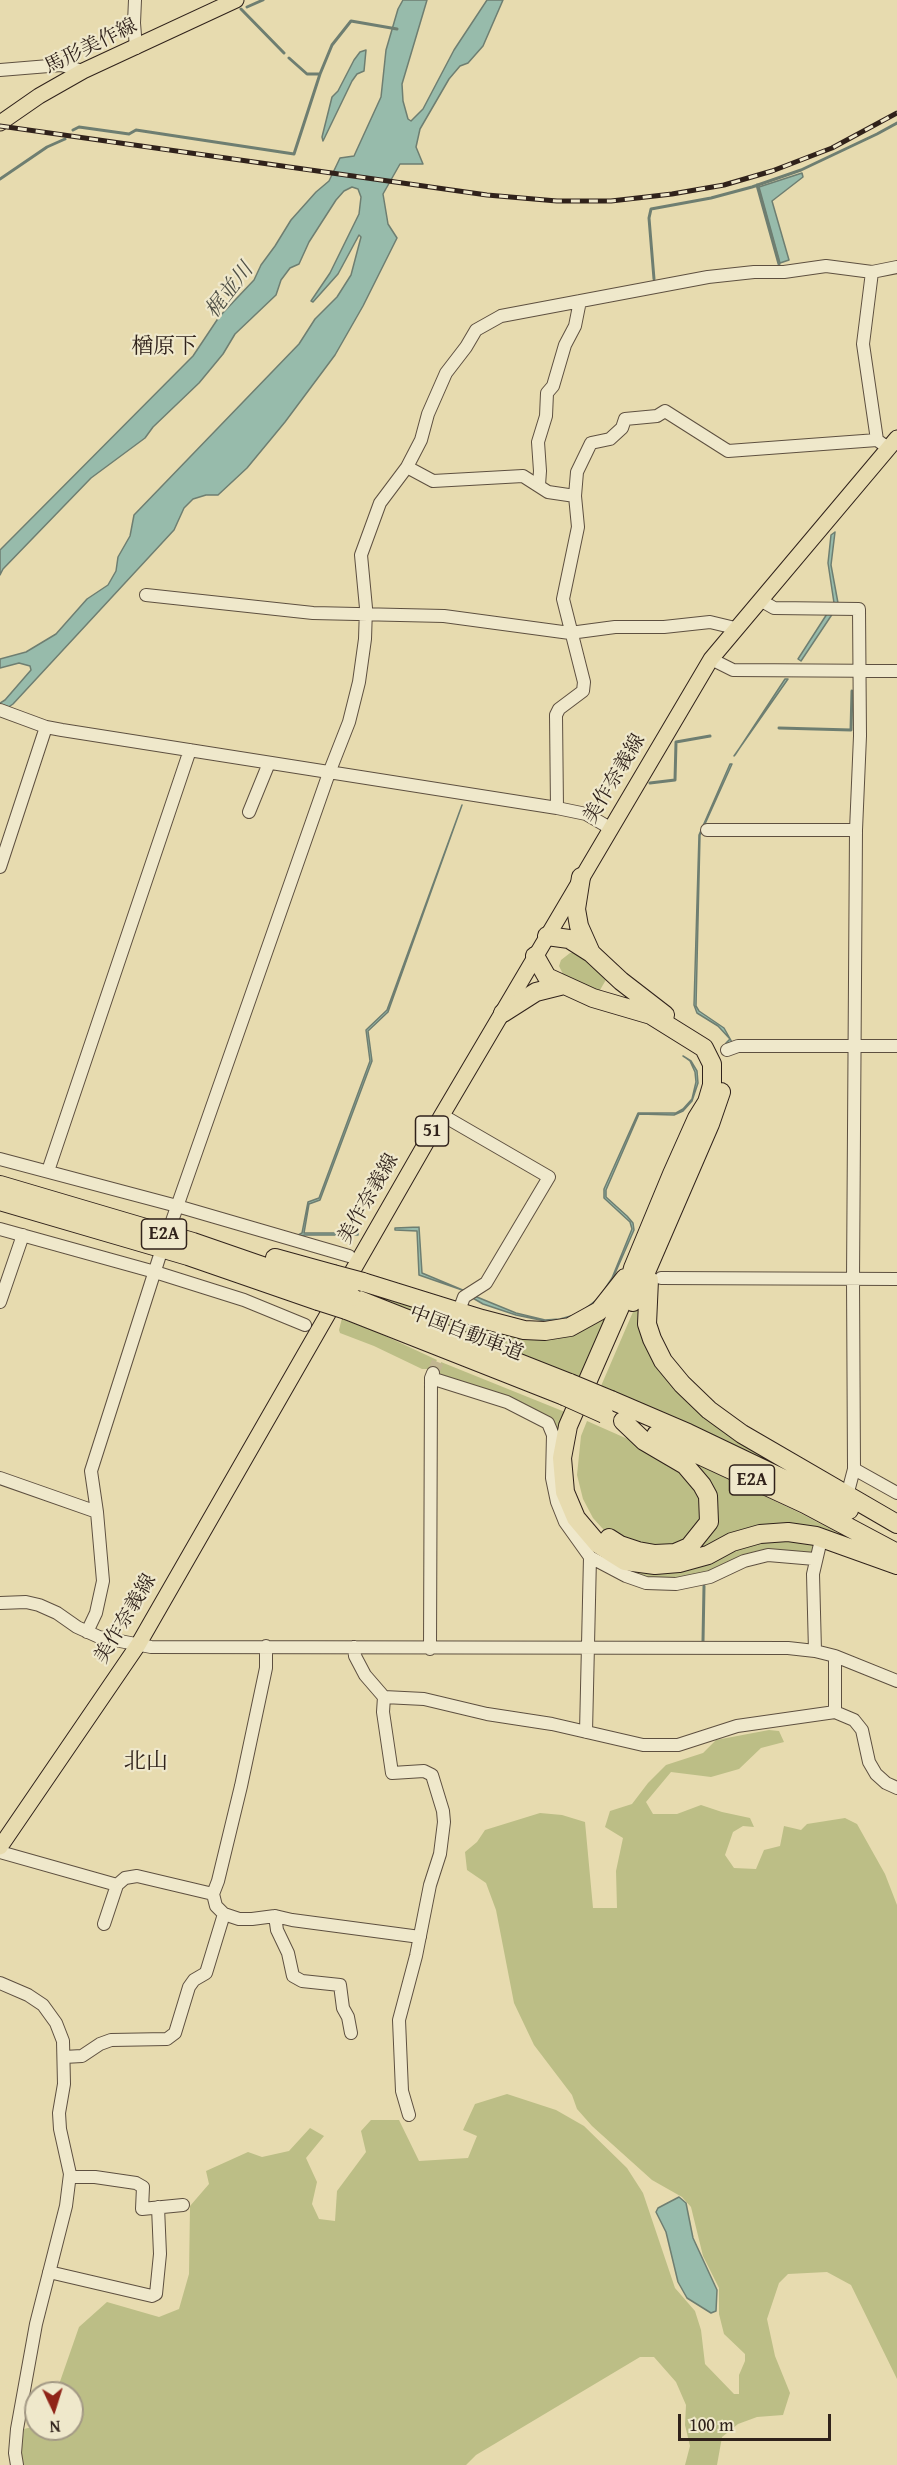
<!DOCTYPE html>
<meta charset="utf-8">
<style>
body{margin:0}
#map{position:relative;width:897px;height:2465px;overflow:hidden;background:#e7dbaf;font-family:"Gentium Book Plus",serif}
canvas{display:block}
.north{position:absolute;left:24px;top:2381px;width:60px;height:60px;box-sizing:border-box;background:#efe8cb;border:2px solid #a39985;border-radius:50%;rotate:176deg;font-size:16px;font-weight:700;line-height:24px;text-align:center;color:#30221b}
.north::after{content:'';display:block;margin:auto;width:21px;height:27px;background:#8f2418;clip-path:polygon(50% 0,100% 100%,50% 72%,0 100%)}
.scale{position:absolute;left:678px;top:2414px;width:153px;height:27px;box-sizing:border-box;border:3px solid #30221b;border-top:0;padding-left:8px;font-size:18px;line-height:21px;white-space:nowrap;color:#30221b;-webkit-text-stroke:4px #efe8cb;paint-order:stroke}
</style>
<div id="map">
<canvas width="897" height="2465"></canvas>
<div class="north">N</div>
<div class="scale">100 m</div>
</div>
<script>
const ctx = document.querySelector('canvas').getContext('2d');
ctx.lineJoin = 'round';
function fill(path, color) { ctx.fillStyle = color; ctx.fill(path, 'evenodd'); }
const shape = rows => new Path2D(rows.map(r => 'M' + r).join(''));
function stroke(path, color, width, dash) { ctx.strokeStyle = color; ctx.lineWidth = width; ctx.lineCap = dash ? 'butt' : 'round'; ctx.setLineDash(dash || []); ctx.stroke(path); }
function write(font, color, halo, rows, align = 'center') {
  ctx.font = font + ' "Gentium Book Plus","Noto Serif JP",serif'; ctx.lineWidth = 4.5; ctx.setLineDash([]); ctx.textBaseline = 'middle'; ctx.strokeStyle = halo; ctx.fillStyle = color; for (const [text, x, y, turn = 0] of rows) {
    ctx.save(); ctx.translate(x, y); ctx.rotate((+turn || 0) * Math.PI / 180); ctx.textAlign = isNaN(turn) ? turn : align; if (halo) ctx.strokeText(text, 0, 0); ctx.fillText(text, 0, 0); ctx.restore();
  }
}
fill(shape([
 [570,953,578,953,607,978,600,990,597,991,564,976,559,966,561,960],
 [642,1291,662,1368,835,1493,601,1386],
 [371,1294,543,1336,615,1300,584,1379],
 [342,1318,379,1333,437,1360,431,1369,422,1369,374,1346,340,1333,339,1330],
 [441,1362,570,1414,563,1432,558,1463,559,1483,566,1509,578,1529,589,1542,604,1554,624,1564,652,1571,680,1569,749,1542,764,1539,798,1538,813,1541,817,1542,815,1549,809,1554,801,1555,778,1553,759,1554,741,1559,702,1577,675,1581,648,1580,611,1567,589,1551,575,1535,565,1517,555,1482,556,1434,551,1422,510,1400,440,1378,438,1373],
 [587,1421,648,1448,692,1481,704,1510,691,1540,664,1549,612,1536,602,1528,593,1518,583,1499,577,1475,581,1436],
 [684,1458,800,1513,851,1540,809,1530,688,1557,711,1531],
 [769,1730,779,1731,784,1742,761,1748,739,1769,711,1777,671,1772,646,1802,653,1814,677,1814,701,1805,722,1812,750,1818,754,1827,743,1826,733,1832,725,1855,734,1868,756,1869,764,1850,780,1846,784,1826,801,1830,807,1824,845,1818,857,1824,885,1874,897,1905,897,2379,851,2285,827,2272,788,2274,779,2283,767,2319,775,2356,790,2393,783,2415,757,2417,738,2424,722,2437,717,2465,685,2465,690,2446,685,2425,686,2405,676,2382,654,2357,640,2357,476,2455,466,2465,23,2465,21,2452,24,2429,36,2426,36,2429,72,2429,72,2393,56,2393,79,2327,107,2302,159,2317,179,2309,189,2274,190,2206,209,2184,206,2171,248,2152,262,2157,289,2151,310,2128,324,2136,306,2158,317,2182,312,2204,319,2219,335,2221,337,2191,366,2152,361,2131,371,2120,399,2120,419,2161,468,2158,477,2136,463,2130,475,2104,507,2094,556,2110,584,2126,627,2168,643,2193,675,2288,695,2311,701,2330,705,2364,734,2394,739,2394,739,2375,745,2361,745,2354,724,2334,719,2314,719,2288,703,2256,691,2207,682,2197,652,2180,592,2126,577,2109,572,2095,534,2045,514,2003,496,1910,486,1883,467,1870,465,1852,477,1842,485,1830,540,1813,562,1815,585,1822,593,1908,617,1908,616,1871,623,1838,605,1827,610,1811,632,1804,648,1783,666,1765,703,1753,716,1740]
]), '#bcbe86');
const water = shape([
 [403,0,427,0,402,84,403,101,408,119,411,121,423,109,454,50,487,0,503,0,483,46,468,63,460,66,449,79,420,129,416,147,423,164,400,164,383,194,388,224,397,238,363,306,335,355,285,422,247,468,218,495,206,495,193,499,184,508,174,530,13,704,0,713,0,703,5,700,31,670,30,666,19,663,0,668,0,659,26,652,56,634,87,599,108,585,116,571,118,557,130,536,134,515,299,344,315,319,337,297,351,275,361,237,359,235,338,274,313,302,311,301,330,273,359,214,361,197,358,189,352,187,344,191,336,200,309,242,299,264,290,268,281,280,276,295,235,334,223,354,199,383,153,427,145,438,91,478,3,569,0,575,0,550,193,356,219,317,254,280,261,265,275,246,291,220,316,192,329,181,340,158,354,156,381,97,386,50,398,9,403,0],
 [366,50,364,71,357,74,352,81,323,141,322,137,332,97,338,91,354,60,360,52,366,50],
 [802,173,803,177,772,201,789,260,780,263,759,187,802,173],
 [835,532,831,565,838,603,833,613,801,661,798,659,834,603,828,563,831,535,835,532],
 [785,679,788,679,734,756,735,755,785,679],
 [730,764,732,764,700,835,696,1006,699,1011,724,1028,733,1044,727,1046,726,1043,730,1039,718,1026,697,1013,694,1005,699,835,730,764],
 [462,805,388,1012,368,1031,372,1061,320,1200,309,1204,304,1233,358,1233,358,1235,305,1235,294,1237,302,1233,308,1202,319,1198,370,1061,366,1030,387,1010,462,805],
 [683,1056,691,1061,697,1071,698,1083,692,1101,683,1111,674,1115,639,1114,606,1190,606,1197,627,1216,633,1223,634,1230,613,1278,600,1299,594,1306,578,1316,559,1321,545,1321,516,1315,483,1304,471,1297,472,1295,516,1313,545,1320,560,1319,578,1314,599,1298,612,1278,632,1229,630,1222,604,1198,604,1189,638,1113,676,1113,683,1109,692,1099,696,1082,695,1072,690,1061,683,1056],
 [419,1227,422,1273,465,1291,419,1275,417,1231,395,1230,395,1228,419,1227],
 [679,2197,686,2203,693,2238,717,2290,716,2311,711,2313,687,2298,678,2282,666,2232,656,2212,658,2208,679,2197]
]);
fill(water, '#97bbab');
stroke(water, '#6e7e71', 1.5);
stroke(shape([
 [247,7,263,0],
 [241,9,284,53],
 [289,58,307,74,320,74,332,45,351,21,397,29],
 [73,130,79,127,129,134,136,130,294,154,320,74],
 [0,179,47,147,65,139],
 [757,185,779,264],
 [654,279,649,218,651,209,711,198,752,187,801,170,877,134,897,123],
 [779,728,851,730,852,691],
 [650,783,675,780,676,742,710,736],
 [703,1641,704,1586]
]), '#6e7e71', 3);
stroke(shape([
 [433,1373,460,1308]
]), '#c2b691', 12, [12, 6]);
const minor = shape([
 [135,0,134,23,136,48],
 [0,70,61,65,83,71],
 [872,272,863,344,877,440],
 [407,467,421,440,428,414,446,373,466,347,476,330,501,316,708,277,754,272,784,272,826,266,872,272,897,267],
 [539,485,540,471,538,442,546,416,547,393,553,386,565,345,575,326,580,301],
 [575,496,577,472,591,443,610,439,622,428,625,419,657,416,665,411,728,451,877,440,888,448],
 [146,595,313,613,444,616,570,633,615,627,664,627,710,622,735,628],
 [760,600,774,608,859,609,860,736,856,830,853,1279,854,1469,849,1488],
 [711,659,733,670,897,671],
 [0,710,46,727,62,730,557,808,586,814,610,828],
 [249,812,269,763],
 [707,830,856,830],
 [0,867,46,727],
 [727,1050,738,1046,897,1046],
 [442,1115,549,1177,486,1283,464,1297,460,1308],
 [0,1159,177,1206,349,1256],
 [48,1171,190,750],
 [172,1221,329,773,349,722,359,682,365,639,366,608,361,555,380,503,407,467,433,481,523,476,548,492,575,496,578,527,563,599,584,682,583,691,559,709,556,715,557,808],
 [0,1229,155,1272,244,1300,305,1325],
 [661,1278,897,1279],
 [0,1302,23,1235],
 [431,1378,507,1402,548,1423,553,1435,552,1478,557,1502,565,1522,590,1557,626,1576,646,1583,676,1584,710,1577,744,1561,768,1555,815,1559],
 [854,1469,897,1493],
 [0,1478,97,1512,91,1471,159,1258],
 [0,1603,26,1602,39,1605,57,1613,77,1627,99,1637,151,1647,788,1648,815,1651,835,1656,897,1681],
 [87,1632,96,1613,103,1581,97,1512],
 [266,1646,266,1668,241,1786,218,1881,213,1894,216,1906,224,1914,239,1919,252,1919,275,1916,292,1920,420,1937],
 [354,1647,355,1656,365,1675,384,1697,424,1699,487,1714,552,1724,643,1745,678,1745,737,1726,835,1712,854,1720,862,1730,869,1762,876,1774,886,1783,897,1788],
 [430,1649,431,1378,433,1373],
 [815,1651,813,1574,820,1544],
 [384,1697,383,1712,392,1773,424,1771,432,1775,443,1811,444,1822,440,1854,430,1885,416,1956,399,2020,402,2091,409,2115],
 [835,1712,835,1656],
 [586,1732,590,1557],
 [0,1852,117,1885,104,1924],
 [117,1885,125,1878,137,1876,213,1894],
 [275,1916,277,1930,288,1953,293,1976,302,1981,340,1985,343,2008,348,2017,351,2033],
 [0,1983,28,1995,43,2005,56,2023,63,2041,64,2084,59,2113,60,2129,70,2174,66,2206,36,2324,17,2429,15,2453,17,2465],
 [64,2057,82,2056,100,2044,111,2040,167,2039,175,2033,189,1987,194,1980,206,1973,224,1914],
 [70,2177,95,2177,136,2183,143,2187,142,2209,183,2205],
 [49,2272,152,2296,156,2294,160,2254,158,2207]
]);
const major = shape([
 [0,123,39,96,83,71,236,0],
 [0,1847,138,1645,442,1115,711,659,897,438]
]);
const highway = shape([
 [581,877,576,909,579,926,591,953,621,981,665,1015],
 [547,936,569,939,591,953],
 [535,956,547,977,593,998,651,1015,704,1048,712,1064,712,1085,707,1102,697,1118,672,1174,633,1268,627,1291,568,1426,562,1458,565,1492,576,1518,598,1544,612,1553,625,1561,655,1565,679,1563,708,1555,732,1542,760,1534,788,1532,816,1536,897,1565],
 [503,1013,536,992,564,985],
 [0,1185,193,1242,326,1288],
 [0,1201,188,1256,318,1301],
 [275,1258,333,1274],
 [649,1280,647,1324,652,1339,663,1361,682,1384,709,1410,742,1434,897,1524],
 [363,1282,482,1319,524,1330,545,1331,570,1327,599,1311,625,1278],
 [352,1297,570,1383],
 [633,1302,710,1124,721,1092],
 [346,1310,564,1396],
 [611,1400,688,1433,849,1510],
 [656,1435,805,1504,897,1553],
 [609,1538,620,1545,638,1551,655,1554,675,1553,689,1547,709,1522,708,1496,702,1485,685,1465,644,1441,623,1421]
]);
stroke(minor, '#5e5040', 14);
stroke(major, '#30221b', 17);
stroke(highway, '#30221b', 20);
stroke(minor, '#efe8cb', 12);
stroke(major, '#e7dbaf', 15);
stroke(highway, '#e7dbaf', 18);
const rail = shape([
 [0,126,487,195,557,201,611,201,672,194,724,185,772,171,832,148,897,113]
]);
stroke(rail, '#30221b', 5);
stroke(rail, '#efe8cb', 3, [9]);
const highwayBridge = shape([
 [333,1274,363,1282],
 [326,1288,352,1297],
 [318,1301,346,1310],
 [570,1383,611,1400],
 [564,1396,604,1414]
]);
stroke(highwayBridge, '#30221b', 20, []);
stroke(highwayBridge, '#e7dbaf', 18);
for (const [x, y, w] of [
 [432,1131,33],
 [164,1234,45],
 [752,1480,45]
]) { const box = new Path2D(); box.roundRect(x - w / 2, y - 15, w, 30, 4.5); ctx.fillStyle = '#efe8cb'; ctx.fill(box); stroke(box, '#30221b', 1.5); }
write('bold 18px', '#30221b', null, [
 ["51",432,1131],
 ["E2A",164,1234],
 ["E2A",752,1480]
]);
write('20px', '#30221b', '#efe8cb', [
 ["馬形美作線",91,47,-26],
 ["美作奈義線",615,779,-59],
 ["美作奈義線",369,1199,-60],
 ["中国自動車道",466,1334,21],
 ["美作奈義線",126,1619,-59]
]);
write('italic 21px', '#4f5046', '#efe8cb', [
 ["梶並川",230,291,-52]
]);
write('22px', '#30221b', '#efe8cb', [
 ["楢原下",164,347],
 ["北山",146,1762]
]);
</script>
